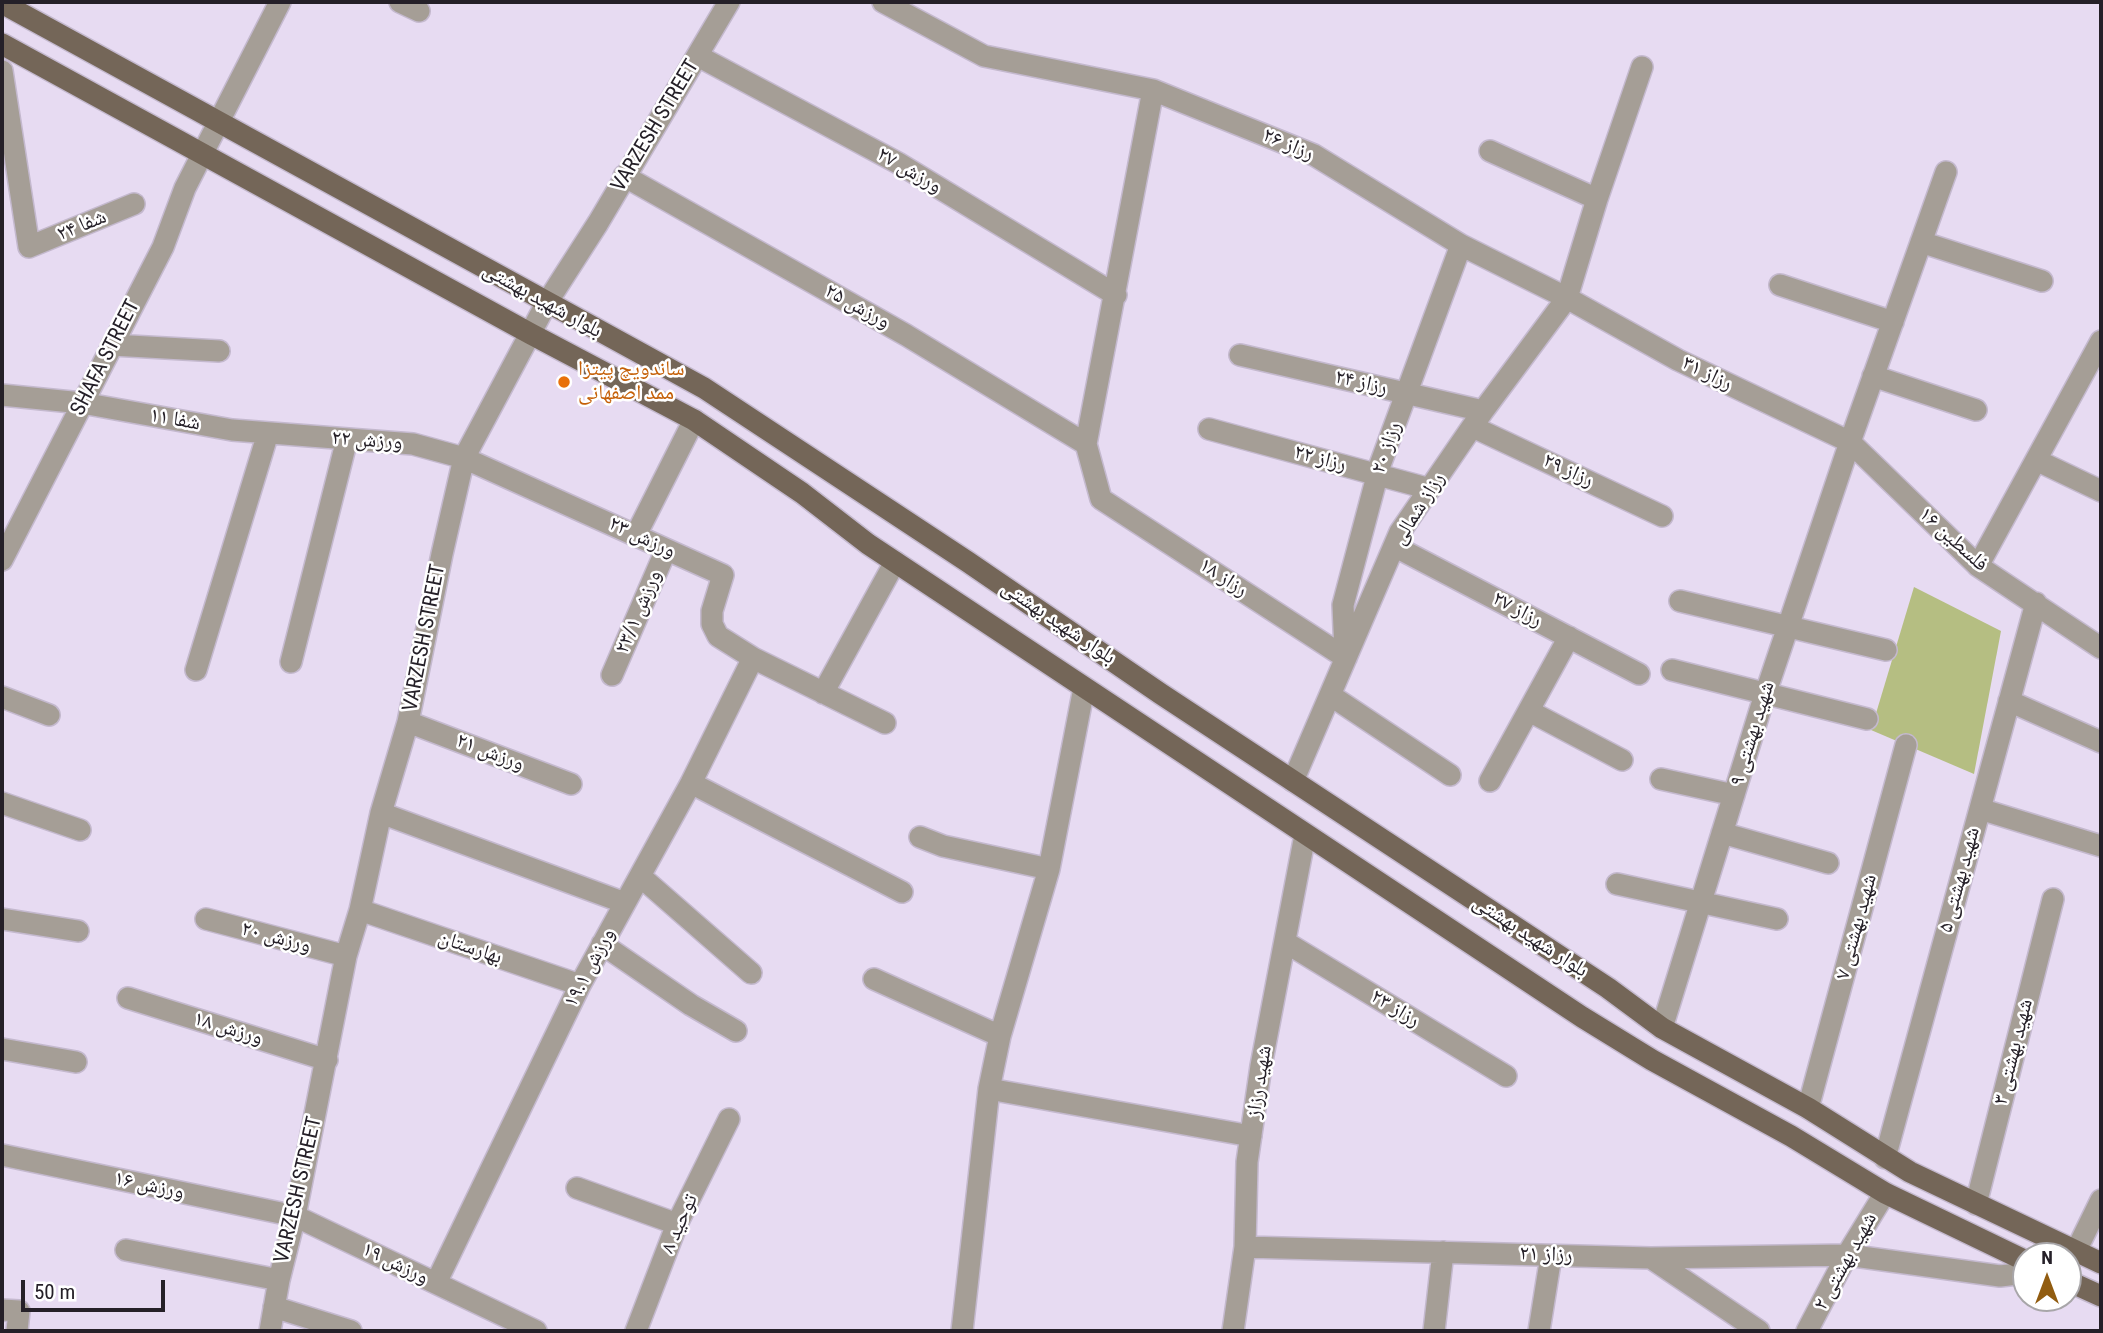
<!DOCTYPE html>
<meta charset="utf-8">
<style>
body{margin:0}
#map{position:relative;width:2103px;height:1333px;overflow:hidden;background:#e7dbf2;font-family:"Roboto Condensed",sans-serif}
canvas{display:block}
.frame{position:absolute;inset:0;border:4px solid #252028;pointer-events:none}
.north{position:absolute;left:2012px;top:1242px;width:70px;height:70px;box-sizing:border-box;background:#fff;border:2px solid #a8a6a9;border-radius:50%;rotate:0deg;font-size:19px;font-weight:700;line-height:28px;text-align:center;color:#252028}
.north::after{content:'';display:block;margin:auto;width:24px;height:32px;background:#915c10;clip-path:polygon(50% 0,100% 100%,50% 72%,0 100%)}
.scale{position:absolute;left:21px;top:1280px;width:144px;height:32px;box-sizing:border-box;border:4px solid #252028;border-top:0;padding-left:9px;font-size:21px;line-height:24px;white-space:nowrap;color:#252028;-webkit-text-stroke:5px #fff;paint-order:stroke}
</style>
<div id="map">
<canvas width="2103" height="1333"></canvas>
<div class="frame"></div>
<div class="north">N</div>
<div class="scale">50 m</div>
</div>
<script>
const ctx = document.querySelector('canvas').getContext('2d');
ctx.lineJoin = 'round';
function fill(path, color) { ctx.fillStyle = color; ctx.fill(path, 'evenodd'); }
const shape = rows => new Path2D(rows.map(r => 'M' + r).join(''));
function stroke(path, color, width, dash) { ctx.strokeStyle = color; ctx.lineWidth = width; ctx.lineCap = dash ? 'butt' : 'round'; ctx.setLineDash(dash || []); ctx.stroke(path); }
function write(font, color, halo, rows, align = 'center') {
  ctx.font = font + ' "Roboto Condensed","Noto Naskh Arabic",sans-serif'; ctx.lineWidth = 5; ctx.setLineDash([]); ctx.textBaseline = 'middle'; ctx.strokeStyle = halo; ctx.fillStyle = color; for (const [text, x, y, turn = 0] of rows) {
    ctx.save(); ctx.translate(x, y); ctx.rotate((+turn || 0) * Math.PI / 180); ctx.textAlign = isNaN(turn) ? turn : align; if (halo) ctx.strokeText(text, 0, 0); ctx.fillText(text, 0, 0); ctx.restore();
  }
}
fill(shape([
 [1914,587,2001,631,1974,774,1871,730]
]), '#b5be82');
const minor = shape([
 [400,2,419,11],
 [883,2,984,56,1153,90,1314,155,1461,245,1567,298,1678,360,1850,442,1978,566,2101,648],
 [698,56,898,163,1116,295],
 [2,71,29,247,134,204],
 [1153,90,1086,444,1101,499,1346,658],
 [1490,151,1597,199],
 [624,176,906,335,1086,444],
 [1921,242,2042,281],
 [1780,285,1893,322],
 [112,345,219,351],
 [1240,355,1483,411],
 [1873,376,1976,410],
 [2,395,82,403,232,430,413,444,464,458,723,575,712,611,712,624,718,636,753,658,885,723],
 [1473,427,1662,516],
 [1209,429,1430,489],
 [2036,460,2101,491],
 [636,535,694,420],
 [1394,546,1639,674],
 [2,560,163,247,185,188,280,2],
 [1978,566,2101,341],
 [1680,601,1886,650],
 [1345,652,1343,605,1380,465,1461,245],
 [291,662,347,439],
 [196,670,268,433],
 [1672,670,1867,719],
 [612,675,666,550],
 [823,693,895,562],
 [1330,695,1450,775],
 [2,697,49,715],
 [2009,701,2101,742],
 [1529,711,1622,760],
 [408,722,571,784],
 [1661,779,1734,795],
 [1293,781,1400,532,1483,411,1567,298,1597,199,1642,67],
 [1490,781,1569,637],
 [691,783,902,892],
 [2,803,80,830],
 [1980,809,2101,846],
 [381,813,625,903],
 [1722,833,1828,863],
 [920,837,943,846,1049,869],
 [640,876,751,973],
 [1617,884,1777,919],
 [360,910,580,985],
 [2,919,78,931],
 [206,919,346,956],
 [1285,942,1506,1076],
 [602,944,691,1005,736,1031],
 [874,979,1000,1036],
 [128,998,327,1060],
 [1662,1028,1761,707,1850,442,1946,172],
 [2,1049,76,1062],
 [989,1089,1251,1136],
 [1808,1108,1906,745],
 [2,1155,295,1216,536,1331],
 [1885,1158,2036,603],
 [577,1188,677,1224],
 [1976,1204,2053,899],
 [1245,1247,1651,1258,1847,1255,2000,1276,2026,1273],
 [126,1250,279,1280],
 [2076,1251,2101,1200],
 [1651,1258,1759,1331],
 [436,1283,580,985,691,783,753,658],
 [274,1307,351,1331],
 [2,1310,19,1311,17,1331],
 [270,1331,279,1280,295,1216,346,956,360,910,381,813,408,722,442,554,464,458,546,304,598,223,729,2],
 [636,1331,677,1224,729,1119],
 [962,1331,989,1089,1000,1036,1049,869,1084,688],
 [1233,1331,1245,1247,1247,1162,1261,1066,1305,835],
 [1434,1331,1443,1252],
 [1539,1331,1551,1256],
 [1807,1331,1847,1255,1885,1193]
]);
const major = shape([
 [2,3,704,388,968,562,1161,694,1608,988,1662,1028,1808,1108,1910,1172,2101,1263],
 [2,44,531,334,694,420,802,493,868,544,1582,1017,1652,1060,1791,1136,1885,1193,2026,1261],
 [2068,1281,2101,1296]
]);
stroke(minor, '#c4b9ce', 24);
stroke(major, '#c4b9ce', 24);
stroke(minor, '#a59e96', 21);
stroke(major, '#746658', 21);
for (const [x, y, r, color] of [
 [564,382,7,"#e8710a"]
]) { const dot = new Path2D(); dot.arc(x, y, r, 0, 2 * Math.PI); ctx.fillStyle = color; ctx.fill(dot); stroke(dot, '#fff', 2.5); }
write('21px', '#252028', '#fff', [
 ["VARZESH STREET",656,126,-59],
 ["رزاز ۲۶",1288,145,23],
 ["ورزش ۲۷",909,171,30],
 ["شفا ۲۴",82,226,-22],
 ["بلوار شهید بهشتی",542,301,29],
 ["ورزش ۲۵",857,307,29],
 ["SHAFA STREET",106,358,-63],
 ["رزاز ۳۱",1707,374,26],
 ["رزاز ۲۴",1361,383,13],
 ["شفا ۱۱",175,420,10],
 ["ورزش ۲۲",367,441,4],
 ["رزاز ۲۰",1387,448,-71],
 ["رزاز ۲۲",1320,459,15],
 ["رزاز ۲۹",1568,471,25],
 ["رزاز شمالی",1419,509,-58],
 ["ورزش ۲۳",642,538,25],
 ["فلسطین ۱۶",1953,540,42],
 ["رزاز ۱۸",1223,578,33],
 ["رزاز ۲۷",1517,610,28],
 ["ورزش ۲۳/۱",639,612,-67],
 ["بلوار شهید بهشتی",1058,623,34],
 ["VARZESH STREET",425,638,-79],
 ["شهید بهشتی ۹",1753,734,-73],
 ["ورزش ۲۱",490,753,21],
 ["شهید بهشتی ۵",1960,880,-75],
 ["شهید بهشتی ۷",1857,927,-75],
 ["بلوار شهید بهشتی",1530,937,33],
 ["ورزش ۲۰",276,938,15],
 ["بهارستان",470,948,19],
 ["ورزش ۱۹.۱",590,968,-62],
 ["رزاز ۲۳",1395,1009,31],
 ["ورزش ۱۸",228,1029,17],
 ["شهید بهشتی ۳",2014,1052,-76],
 ["شهید رزاز",1260,1082,-81],
 ["ورزش ۱۶",149,1186,12],
 ["VARZESH STREET",299,1190,-77],
 ["توحید ۸",680,1224,-66],
 ["رزاز ۲۱",1546,1255,2],
 ["شهید بهشتی ۲",1846,1262,-61],
 ["ورزش ۱۹",395,1264,26]
]);
write('21px', '#c56008', '#fff', [
 ["ساندویچ پیتزا",578,370],
 ["ممد اصفهانی",578,394]
], 'left');
</script>
